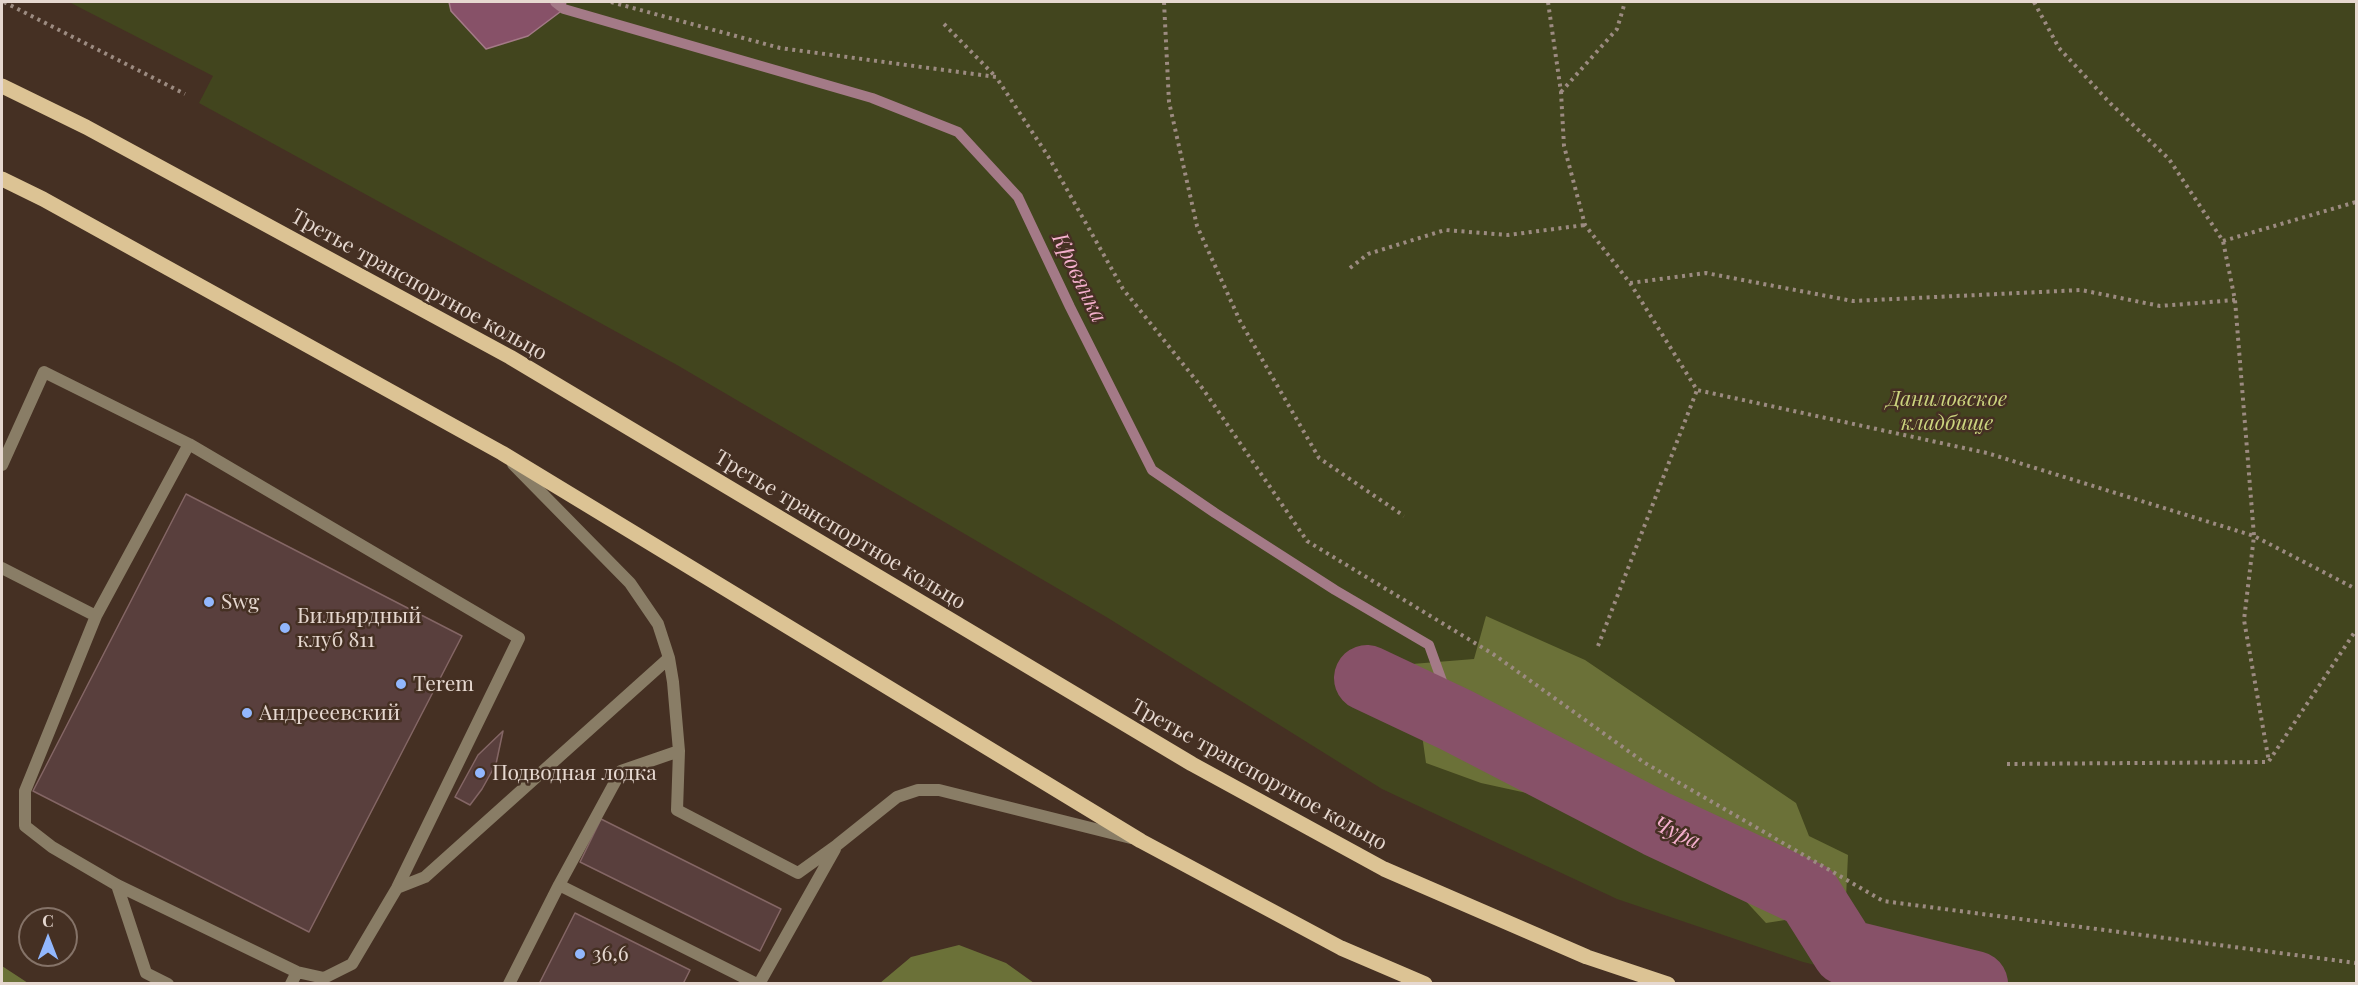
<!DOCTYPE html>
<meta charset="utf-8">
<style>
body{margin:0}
#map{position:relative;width:2358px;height:985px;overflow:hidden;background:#453023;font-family:"Playfair Display",serif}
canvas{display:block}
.frame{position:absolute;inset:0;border:3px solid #e6d8d0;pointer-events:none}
.north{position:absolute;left:18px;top:907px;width:60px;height:60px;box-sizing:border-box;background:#453023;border:2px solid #857368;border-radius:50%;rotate:0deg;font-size:16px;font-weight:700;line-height:24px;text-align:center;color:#e6d8d0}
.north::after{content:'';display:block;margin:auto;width:21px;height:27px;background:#92b7fd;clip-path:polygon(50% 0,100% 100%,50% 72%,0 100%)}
</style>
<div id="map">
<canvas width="2358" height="985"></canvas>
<div class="frame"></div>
<div class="north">С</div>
</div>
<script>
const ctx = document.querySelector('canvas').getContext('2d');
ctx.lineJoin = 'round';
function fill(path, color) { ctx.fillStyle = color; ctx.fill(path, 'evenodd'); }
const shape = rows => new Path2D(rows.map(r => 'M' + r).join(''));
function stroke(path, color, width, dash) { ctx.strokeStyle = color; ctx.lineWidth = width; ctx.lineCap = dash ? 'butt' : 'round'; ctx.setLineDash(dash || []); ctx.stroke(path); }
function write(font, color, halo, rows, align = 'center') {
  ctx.font = font + ' "Playfair Display",serif'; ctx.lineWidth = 5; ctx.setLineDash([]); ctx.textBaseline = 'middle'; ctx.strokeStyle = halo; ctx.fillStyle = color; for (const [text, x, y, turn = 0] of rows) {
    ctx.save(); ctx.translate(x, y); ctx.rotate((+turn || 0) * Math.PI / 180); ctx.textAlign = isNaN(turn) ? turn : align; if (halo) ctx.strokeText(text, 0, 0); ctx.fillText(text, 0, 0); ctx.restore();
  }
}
fill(shape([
 [69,2,2356,2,2356,983,1888,983,1803,962,1617,899,1382,789,1108,618,677,365,199,103,213,76]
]), '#42451e');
fill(shape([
 [1486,616,1585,660,1796,803,1809,836,1848,855,1846,898,1798,918,1766,923,1741,896,1708,873,1662,855,1607,822,1545,797,1481,783,1426,763,1412,664,1474,659],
 [959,945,1006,963,1034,983,880,983,911,957],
 [2,966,28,983,2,983]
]), '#6b7138');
const water = shape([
 [449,2,566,2,564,9,528,36,486,49,451,11,449,2]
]);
fill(water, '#875168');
stroke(water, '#a47a87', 1.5);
stroke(shape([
 [555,2,564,9,872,98,958,132,1018,197,1070,307,1152,470,1215,513,1335,590,1429,645,1456,720]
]), '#a47a87', 10);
stroke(shape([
 [1367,678,1456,720,1657,824,1809,895,1845,952,1975,984]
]), '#875168', 66);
const building = shape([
 [186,494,462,636,309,932,33,791,186,494],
 [503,731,496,764,482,789,470,805,455,797,478,755,503,731],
 [601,819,781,909,760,951,580,862,601,819],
 [575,913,690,970,683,984,539,984,575,913]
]);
fill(building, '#593f3d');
stroke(building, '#846665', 1.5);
stroke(shape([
 [4,2,185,94],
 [611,2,780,48,996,77,1048,156,1123,289,1203,389,1307,541,1493,654,1645,763,1883,901,2356,963],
 [1164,2,1169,102,1197,226,1240,321,1319,458,1404,516],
 [1548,2,1561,92,1564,146,1585,225,1630,283,1697,390,1987,453,2254,536,2356,589],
 [2034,2,2059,48,2111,104,2169,159,2223,241,2235,300,2254,536,2244,620,2269,762],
 [944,24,995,76],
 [1561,92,1617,29,1625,2],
 [2223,241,2356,202],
 [1350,268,1368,254,1445,230,1508,235,1585,225],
 [1630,283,1706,273,1853,301,2081,290,2160,306,2235,300],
 [1598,646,1697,390],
 [2269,761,2356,630],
 [2007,764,2269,762]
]), '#9c8b81', 4, [3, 4.5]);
stroke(shape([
 [513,464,630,583,658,624,669,658,673,682,679,751,677,810,798,873,837,845,897,797,918,790,939,790,1131,838],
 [2,465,44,372,189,444,519,638,397,888,352,964,324,978,297,972,117,885,52,847,25,826,25,791,96,616,189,444],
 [2,568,96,616],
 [117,885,146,973,168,984],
 [559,885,757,984],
 [397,888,425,877,669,658],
 [291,984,297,972],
 [509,984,559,885,621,771,679,751],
 [759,984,835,849]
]), '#897d66', 12);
stroke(shape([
 [2,86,86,127,510,357,1192,764,1384,869,1587,957,1668,984],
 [2,179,43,199,502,453,1141,841,1341,948,1425,984]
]), '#dcc394', 15);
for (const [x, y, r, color] of [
 [209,602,6,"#92b7fd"],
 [285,628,6,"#92b7fd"],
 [401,684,6,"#92b7fd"],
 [247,713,6,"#92b7fd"],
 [480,773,6,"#92b7fd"],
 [580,954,6,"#92b7fd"]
]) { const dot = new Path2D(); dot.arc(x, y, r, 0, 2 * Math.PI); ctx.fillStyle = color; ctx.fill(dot); stroke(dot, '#453023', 2); }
write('21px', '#e6d8d0', '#453023', [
 ["Третье транспортное кольцо",419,285,29],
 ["Третье транспортное кольцо",840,530,31],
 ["Третье транспортное кольцо",1259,775,29]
]);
write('italic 21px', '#cbd47e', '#453023', [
 ["Даниловское",1947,399],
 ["кладбище",1947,423]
]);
write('21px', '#e6d8d0', '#453023', [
 ["Swg",221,602],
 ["Бильярдный",297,616],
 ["клуб 811",297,640],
 ["Terem",413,684],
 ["Андрееевский",259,713],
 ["Подводная лодка",492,773],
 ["36,6",592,954]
], 'left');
write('italic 22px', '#f5b0cd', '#453023', [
 ["Кровянка",1079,278,64],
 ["Чура",1677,833,25]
]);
</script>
